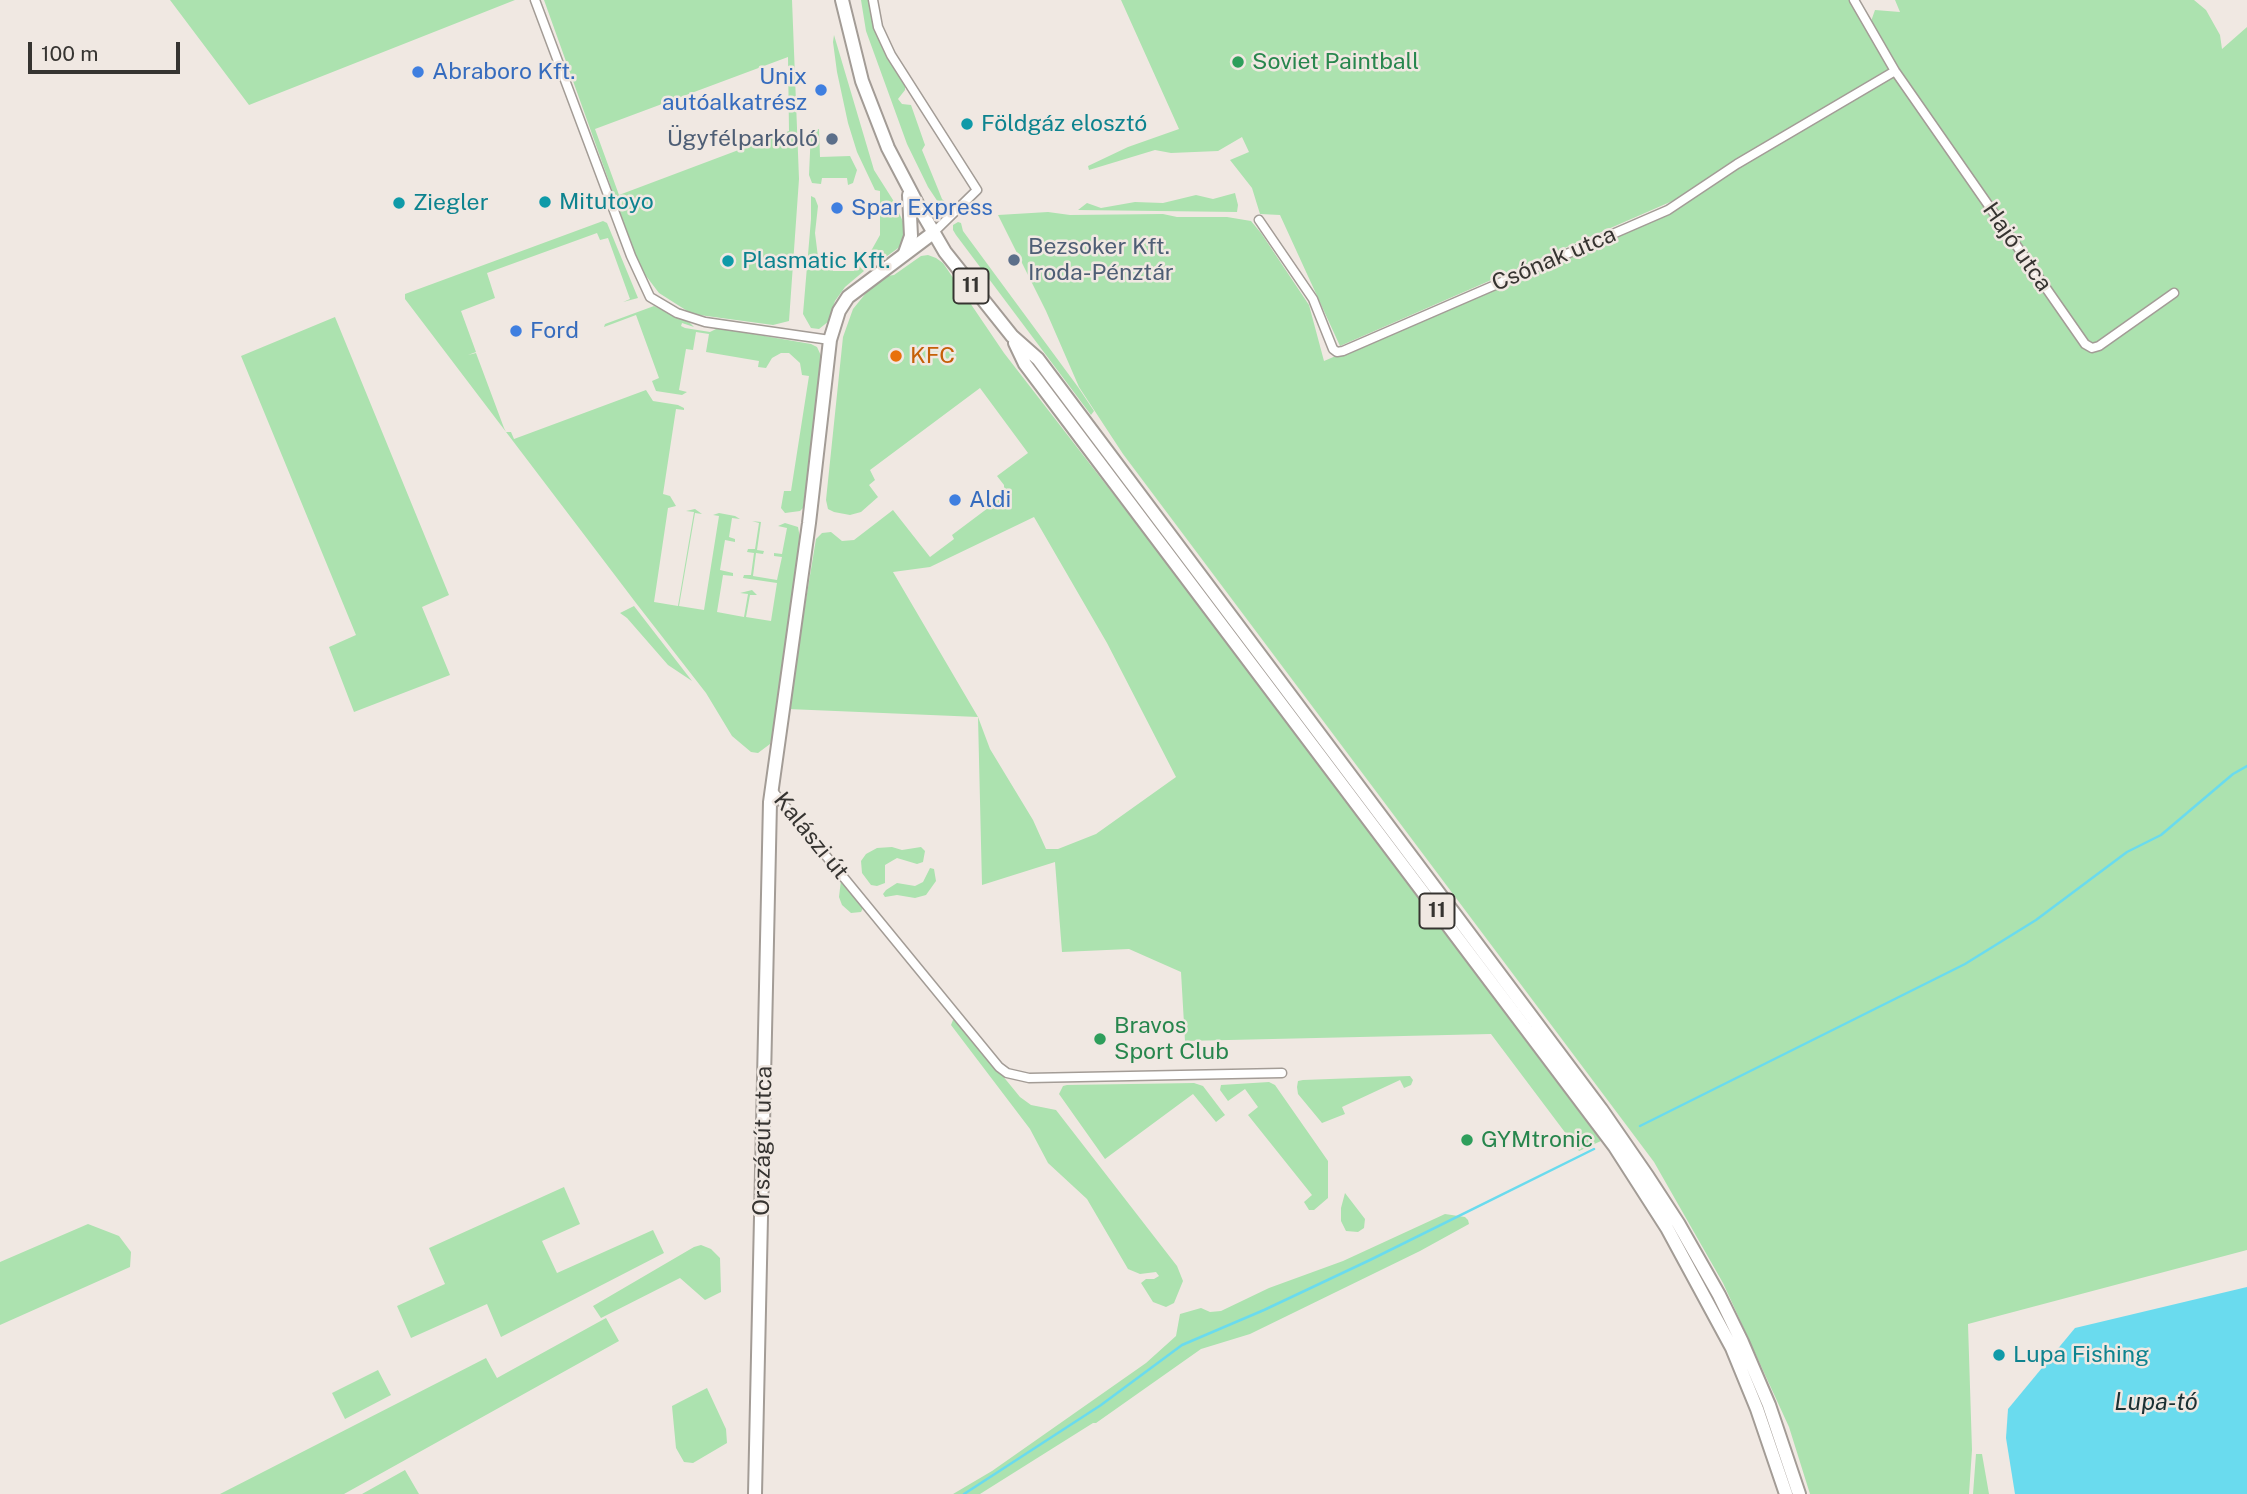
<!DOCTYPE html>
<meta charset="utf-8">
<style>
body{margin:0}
#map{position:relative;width:2247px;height:1494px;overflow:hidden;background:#f0e8e2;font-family:"Public Sans",sans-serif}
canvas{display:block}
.scale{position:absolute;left:28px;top:42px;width:152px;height:32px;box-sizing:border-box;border:4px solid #363431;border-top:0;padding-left:9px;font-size:21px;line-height:24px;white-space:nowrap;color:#363431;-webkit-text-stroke:5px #f0e8e2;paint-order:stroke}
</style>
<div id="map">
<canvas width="2247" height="1494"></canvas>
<div class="scale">100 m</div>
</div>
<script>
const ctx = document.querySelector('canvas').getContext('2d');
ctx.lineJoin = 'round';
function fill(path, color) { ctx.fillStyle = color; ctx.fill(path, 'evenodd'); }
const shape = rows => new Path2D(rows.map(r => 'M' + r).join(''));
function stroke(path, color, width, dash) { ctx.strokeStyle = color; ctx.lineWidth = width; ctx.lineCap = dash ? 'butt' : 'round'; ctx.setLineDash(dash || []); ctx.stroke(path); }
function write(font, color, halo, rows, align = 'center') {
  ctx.font = font + ' "Public Sans",sans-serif'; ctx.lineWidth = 5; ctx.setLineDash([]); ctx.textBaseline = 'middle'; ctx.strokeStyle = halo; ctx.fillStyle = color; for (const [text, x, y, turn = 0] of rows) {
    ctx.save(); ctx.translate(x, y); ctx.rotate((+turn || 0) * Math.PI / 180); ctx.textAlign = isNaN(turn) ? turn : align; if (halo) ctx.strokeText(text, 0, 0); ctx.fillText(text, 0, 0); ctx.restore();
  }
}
fill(shape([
 [170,0,515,0,249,105],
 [544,0,792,0,799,179,789,321,773,325,692,314,659,293,640,268],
 [788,57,789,131,619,195,595,129],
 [861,0,869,0,875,29,884,50,905,85,905,90,898,99,902,104,911,105,925,145,922,150,938,189,942,199,950,207,944,211,928,187,907,144,866,31],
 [1121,0,1851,0,1869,27,1875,10,1900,12,1895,0,2194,0,2206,10,2220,35,2222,49,2247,27,2247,1250,1968,1324,1972,1450,1969,1494,1810,1494,1789,1427,1723,1283,1654,1162,1123,454,1079,387,1046,311,998,215,1048,212,1070,215,1163,214,1177,217,1227,217,1251,221,1261,233,1309,305,1324,361,1507,283,1697,192,1891,71,1677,199,1340,346,1280,215,1260,214,1252,188,1230,160,1249,152,1242,137,1218,151,1171,153,1155,150,1089,170,1088,166,1128,147,1179,129],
 [834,35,874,170,893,200,906,228,907,237,901,246,883,259,876,258,871,251,880,235,880,191,875,190,857,152,848,123,837,72,833,42],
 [819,129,820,157,850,156,857,170,853,183,848,185,847,178,822,178,821,184,812,183,809,175,811,130],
 [1235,193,1238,205,1237,212,1078,210,1087,203,1101,208,1135,202,1163,203,1196,195,1213,199],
 [811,196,815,198,818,206,815,233,819,265,833,265,833,271,854,271,856,263,864,271,845,287,835,301,829,321,819,329,811,328,803,314,811,219],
 [603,221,607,223,638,298,623,302,630,299,608,238,600,240,597,233,487,273,495,298,461,311,476,352,468,355,476,353,504,428,506,432,511,432,514,439,646,390,653,401,678,405,684,408,684,410,676,409,663,494,670,496,676,506,668,508,654,602,678,606,694,512,686,511,695,509,702,514,695,513,679,606,704,610,719,516,713,515,719,513,735,516,740,519,732,518,729,537,735,539,735,542,725,540,720,570,733,573,733,576,723,575,717,612,744,617,748,594,740,593,752,590,757,595,750,595,746,617,771,621,777,583,743,578,744,575,751,575,754,553,747,552,748,549,755,549,759,523,752,521,761,522,757,550,764,551,763,554,756,553,753,576,777,580,782,557,774,556,774,553,782,554,787,528,778,526,785,523,798,527,800,538,773,733,770,744,758,753,751,752,732,736,706,693,636,603,405,299,405,294],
 [958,222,961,223,963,231,1078,387,1094,411,1091,415,956,235,953,230,953,225],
 [928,255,936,258,943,263,1004,353,1169,566,1601,1141,1579,1151,1491,1034,1185,1041,1181,972,1129,949,1062,952,1055,862,982,885,978,717,788,709,816,539,822,533,831,532,842,541,854,540,893,510,930,557,954,539,952,535,1004,496,1004,485,997,476,1028,453,980,388,870,470,875,480,869,485,878,497,861,512,850,515,834,512,828,509,826,500,843,337,853,309,866,293,887,276,894,275,921,256],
 [1034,517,1107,643,1176,777,1096,834,1058,849,1046,849,1033,820,990,749,978,717,893,572,930,567],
 [654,306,690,323,694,327,682,323,681,326,685,328,710,332,718,328,811,344,817,347,823,360,803,508,800,511,785,513,781,508,784,491,791,491,809,376,802,375,800,363,789,353,781,353,772,358,766,368,758,367,759,361,706,352,709,334,696,332,693,350,686,349,679,390,687,392,682,395,656,391,652,381,659,378,636,315,604,327,605,324],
 [335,317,449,595,422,607,450,675,354,712,329,647,356,635,241,356],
 [634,606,692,681,668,665,627,618,620,613],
 [892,847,902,850,921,847,925,851,923,862,917,864,897,858,885,865,885,883,877,886,871,885,862,873,861,861,866,854,877,848],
 [930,868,934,869,936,881,926,895,915,898,897,895,885,897,883,894,886,890,897,883,915,886,923,882],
 [841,880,863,908,861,912,851,913,842,905,839,897],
 [953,1020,957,1020,1020,1097,1031,1105,1056,1110,1177,1266,1183,1281,1174,1303,1166,1307,1153,1302,1141,1283,1146,1279,1154,1279,1159,1276,1156,1272,1140,1274,1128,1269,1087,1199,1048,1163,1030,1129,951,1025],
 [1410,1076,1413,1080,1411,1085,1404,1088,1400,1080,1342,1107,1345,1114,1322,1123,1298,1094,1297,1087,1298,1081,1303,1080],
 [1269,1082,1275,1085,1328,1161,1328,1198,1314,1210,1309,1210,1304,1202,1312,1195,1248,1115,1258,1107,1245,1089,1228,1101,1220,1090,1221,1085],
 [1194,1083,1203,1086,1225,1115,1216,1122,1193,1094,1105,1159,1059,1094,1063,1086,1067,1085],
 [564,1187,580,1224,542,1241,557,1273,653,1230,664,1253,501,1337,487,1304,411,1338,397,1306,445,1284,429,1248],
 [1345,1193,1365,1219,1364,1228,1358,1232,1346,1231,1341,1221,1341,1208],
 [1445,1214,1465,1217,1468,1220,1469,1224,1420,1251,1250,1334,1201,1349,1096,1423,1093,1423,980,1494,953,1494,992,1471,1146,1363,1176,1336,1180,1314,1201,1308,1210,1312,1221,1311,1269,1288,1343,1261],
 [88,1224,119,1236,131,1252,130,1267,0,1325,0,1262],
 [701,1245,711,1249,720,1258,721,1292,705,1300,680,1278,601,1318,593,1306,694,1247],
 [606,1318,619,1341,344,1494,220,1494,486,1358,497,1378],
 [378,1370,391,1395,345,1419,332,1393],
 [707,1388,726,1429,727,1443,693,1463,684,1462,676,1448,672,1406],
 [1976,1454,1982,1454,1989,1494,1973,1494],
 [405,1470,419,1494,362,1494]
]), '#ace2af');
fill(shape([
 [2247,1287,2247,1494,2015,1494,2006,1438,2008,1409,2075,1328]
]), '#6adbee');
stroke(shape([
 [1640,1126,1965,964,2036,920,2127,852,2161,835,2233,774,2247,766],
 [964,1494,1101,1405,1182,1345,1264,1310,1370,1260,1594,1149]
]), '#6adbee', 2.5);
const minor = shape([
 [535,0,631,256,650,297,677,313,705,322,830,340],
 [873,0,878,27,891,55,977,190,933,233],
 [1854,0,1895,71,2085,344,2092,348,2099,346,2174,293],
 [1259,220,1313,299,1333,349,1337,352,1343,351,1668,210,1737,164,1895,71],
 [772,790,999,1067,1007,1073,1029,1078,1282,1073]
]);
const secondary = shape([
 [755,1494,770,802,809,523,830,340,839,311,848,297,933,233]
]);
const primary = shape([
 [842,0,862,81,888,148,920,209,945,252,1012,336,1038,359,1601,1109,1648,1177,1678,1223,1719,1295,1742,1342,1769,1405,1799,1494],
 [905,253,911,236,909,195],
 [1015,343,1025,364,1615,1147,1667,1228,1732,1348,1757,1409,1786,1494]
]);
stroke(minor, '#a39c96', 11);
stroke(secondary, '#a39c96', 16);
stroke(primary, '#a39c96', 16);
stroke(minor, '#fff', 8);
stroke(secondary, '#fff', 12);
stroke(primary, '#fff', 12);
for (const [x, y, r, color] of [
 [1238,62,7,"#2e9e5b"],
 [418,72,7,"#3f7fe0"],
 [821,90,7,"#3f7fe0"],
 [967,124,7,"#0f9aa8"],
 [832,139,7,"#5c6f8a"],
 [545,202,7,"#0f9aa8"],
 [399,203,7,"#0f9aa8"],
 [837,208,7,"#3f7fe0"],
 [1014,260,7,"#5c6f8a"],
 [728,261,7,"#0f9aa8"],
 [516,331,7,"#3f7fe0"],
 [896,356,7,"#e8710a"],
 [955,500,7,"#3f7fe0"],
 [1100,1039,7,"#2e9e5b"],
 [1467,1140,7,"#2e9e5b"],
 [1999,1355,7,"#0f9aa8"]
]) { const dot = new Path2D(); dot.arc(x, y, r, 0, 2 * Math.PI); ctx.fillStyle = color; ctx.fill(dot); stroke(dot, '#f0e8e2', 2.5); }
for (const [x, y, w] of [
 [971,286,35],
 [1437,911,35]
]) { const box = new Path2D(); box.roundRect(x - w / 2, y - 17.5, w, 35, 5); ctx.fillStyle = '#f0e8e2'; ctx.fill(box); stroke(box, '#363431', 2); }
write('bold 21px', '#363431', null, [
 ["11",971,286],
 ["11",1437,911]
]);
write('23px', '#27864d', '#f0e8e2', [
 ["Soviet Paintball",1252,62],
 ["Bravos",1114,1026],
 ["Sport Club",1114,1052],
 ["GYMtronic",1481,1140]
], 'left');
write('23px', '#366cbe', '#f0e8e2', [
 ["Abraboro Kft.",432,72],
 ["Unix",807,77,"right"],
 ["autóalkatrész",807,103,"right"],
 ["Spar Express",851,208],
 ["Ford",530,331],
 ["Aldi",969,500]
], 'left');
write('23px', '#0d838f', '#f0e8e2', [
 ["Földgáz elosztó",981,124],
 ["Mitutoyo",559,202],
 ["Ziegler",413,203],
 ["Plasmatic Kft.",742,261],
 ["Lupa Fishing",2013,1355]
], 'left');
write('23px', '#4e5e75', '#f0e8e2', [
 ["Ügyfélparkoló",818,139],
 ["Bezsoker Kft.",1028,247,"left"],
 ["Iroda-Pénztár",1028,273,"left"]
], 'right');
write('23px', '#363431', '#f0e8e2', [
 ["Hajó utca",2017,247,55],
 ["Csónak utca",1554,259,-23],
 ["Kalászi út",811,836,51],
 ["Országút utca",763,1141,-89]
]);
write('23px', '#c56008', '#f0e8e2', [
 ["KFC",910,356]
], 'left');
write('italic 24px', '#1b3033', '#f0e8e2', [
 ["Lupa-tó",2156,1403]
]);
</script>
